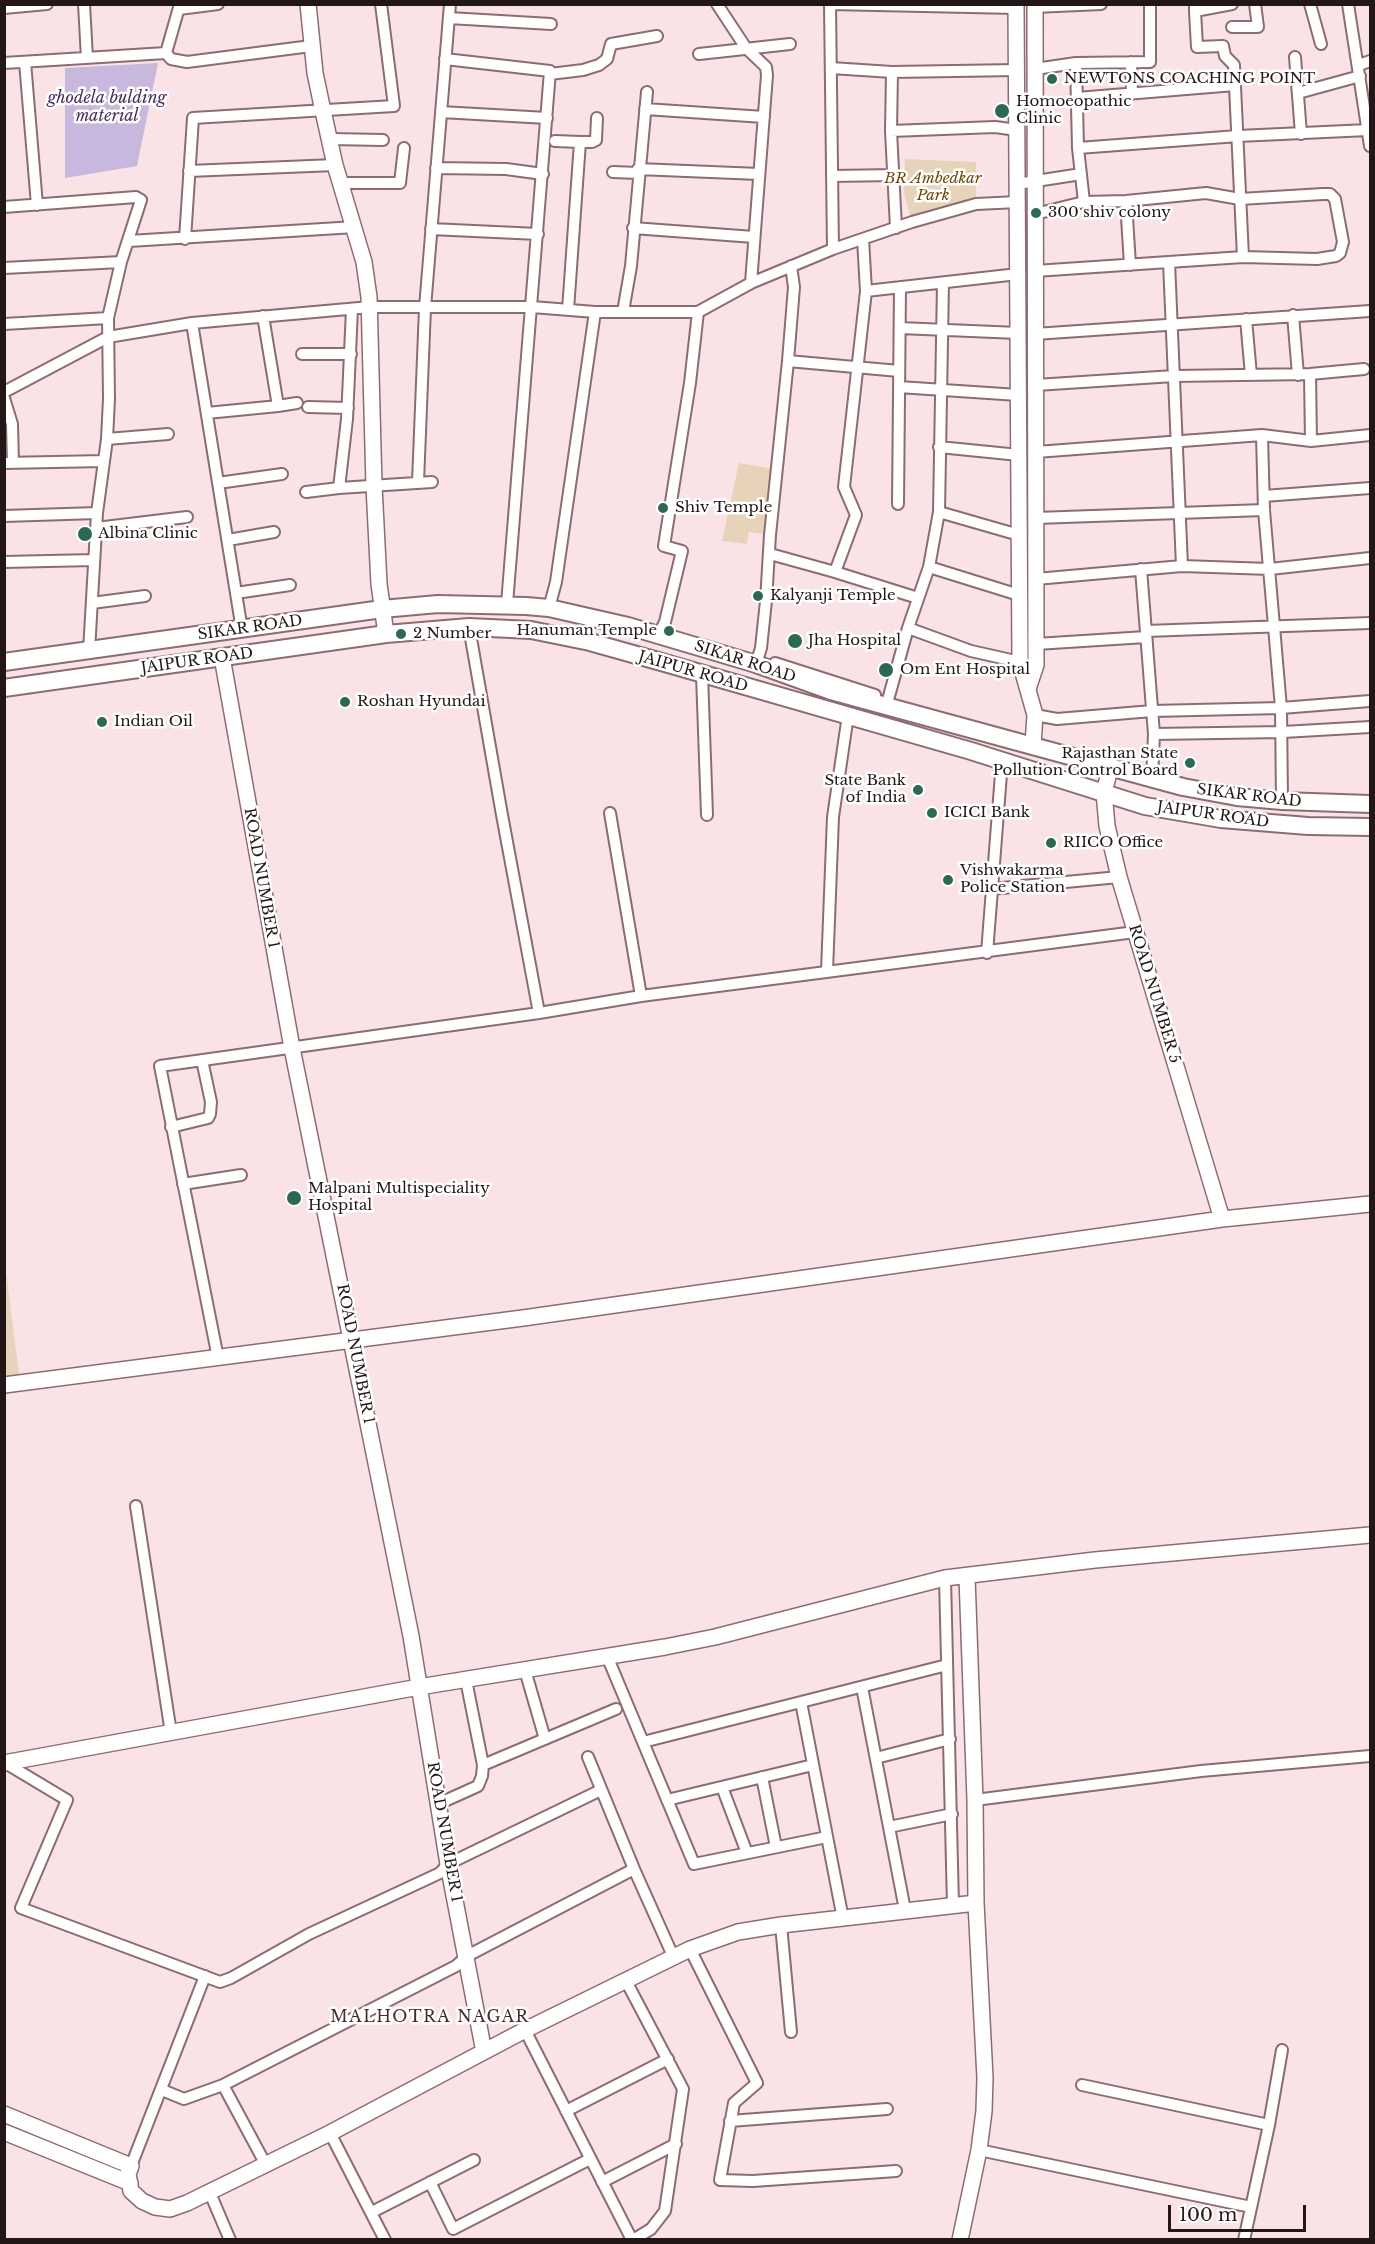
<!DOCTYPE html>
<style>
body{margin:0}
#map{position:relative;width:1375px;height:2244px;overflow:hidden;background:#fae3e6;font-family:"Libre Baskerville",serif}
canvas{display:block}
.frame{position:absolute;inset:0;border:6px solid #221617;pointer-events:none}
.scale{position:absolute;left:1168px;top:2205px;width:138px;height:27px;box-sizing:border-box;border:3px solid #221617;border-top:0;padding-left:8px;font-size:18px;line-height:21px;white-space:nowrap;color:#221617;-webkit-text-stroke:4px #fff;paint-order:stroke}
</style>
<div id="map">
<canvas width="1375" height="2244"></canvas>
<div class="frame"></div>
<div class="scale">100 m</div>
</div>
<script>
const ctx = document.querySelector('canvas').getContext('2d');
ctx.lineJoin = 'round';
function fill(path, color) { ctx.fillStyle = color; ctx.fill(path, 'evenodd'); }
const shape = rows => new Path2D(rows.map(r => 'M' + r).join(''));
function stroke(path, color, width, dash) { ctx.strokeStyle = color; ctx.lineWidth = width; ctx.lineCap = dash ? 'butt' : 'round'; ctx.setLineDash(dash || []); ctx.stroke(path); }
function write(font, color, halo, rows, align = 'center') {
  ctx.font = font + ' "Libre Baskerville",serif'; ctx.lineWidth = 5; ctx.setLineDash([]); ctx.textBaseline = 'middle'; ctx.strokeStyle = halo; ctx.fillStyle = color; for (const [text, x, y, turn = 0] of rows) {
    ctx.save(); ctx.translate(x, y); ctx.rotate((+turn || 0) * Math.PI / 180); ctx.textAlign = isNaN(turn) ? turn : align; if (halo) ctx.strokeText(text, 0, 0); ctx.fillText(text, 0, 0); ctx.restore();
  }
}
fill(shape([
 [905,159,976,162,976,204,912,222,904,193],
 [739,463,775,469,770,535,749,532,747,544,722,541],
 [4,1256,19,1375,9,1377,4,1375]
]), '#e6d3ba');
fill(shape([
 [158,63,137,166,65,178,65,68]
]), '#c9b8de');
const street = shape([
 [84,4,87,58],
 [717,4,746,48,766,67,767,75,751,283],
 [830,4,833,249],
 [830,4,1016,8],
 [1310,4,1321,44],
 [1348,4,1370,146],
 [1195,5,1195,11,1232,4],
 [1035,7,1101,4],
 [4,8,47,4],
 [179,9,218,4],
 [1195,11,1197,47,1223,46,1225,56,1234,65,1243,257],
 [449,18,551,24],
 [1232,27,1258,27,1255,4],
 [166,53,180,4],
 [699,54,790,44],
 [1295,57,1301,134],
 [445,59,550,71,507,604],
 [25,62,37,205],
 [1131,62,1132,94],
 [4,63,166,53,171,59,187,62,311,46],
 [1076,63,1078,148,1084,202],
 [1359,65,1370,61],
 [831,68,892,72,1017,70],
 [1035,69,1076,63,1150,62,1150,4],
 [892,72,891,131,896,228],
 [550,74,583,70,599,65,607,59,611,44,657,36],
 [1298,93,1360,76],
 [1077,98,1235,85],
 [645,109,764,117],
 [441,112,547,118],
 [891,131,995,127,1017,130],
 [330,139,383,140],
 [555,141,580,142,568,310],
 [580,142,592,142,596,140,597,118],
 [1078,148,1238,136,1368,130],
 [436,168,506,169,543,174],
 [638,169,759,174],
 [189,171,335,165],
 [613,172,638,173],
 [832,176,894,175],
 [342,183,400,183,404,148],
 [1017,184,1081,174],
 [1126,201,1130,265],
 [4,207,136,197,141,200,121,262,108,318,109,399,107,439,97,513,89,651],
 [1035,214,1084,202,1126,201,1206,193,1240,199,1323,194,1330,194,1335,199,1343,242,1340,253,1336,256,1317,259,1243,257,1035,271],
 [633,228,754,237],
 [431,229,538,234],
 [185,239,193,118,394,106,381,4],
 [129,241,355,227],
 [1169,262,1182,566],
 [4,268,121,262],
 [866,291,1018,274],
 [352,309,347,419,339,488,432,482],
 [623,312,631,266,647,92],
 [1293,315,1298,375],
 [1246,319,1251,375],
 [192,323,242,630],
 [4,324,108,318],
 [900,328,1018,333],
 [1035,334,1370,311],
 [302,354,351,354],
 [788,361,899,371],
 [1310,374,1311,441],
 [1036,385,1174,376,1310,374,1364,369],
 [899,387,1018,395],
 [4,392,108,337,192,323,370,307,532,307,595,312,698,312,751,283,833,249,912,222,976,204,1018,202],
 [4,398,12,424,13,463],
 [278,406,297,403],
 [308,407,348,408],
 [207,413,278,406,263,316],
 [1262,435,1264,510,1281,708,1282,801],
 [107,439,168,434],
 [939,447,1019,455],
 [1036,452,1262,435,1311,441,1370,435],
 [4,463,104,461],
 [418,482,425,308,450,4],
 [218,483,282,474],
 [306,492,339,488],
 [1264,496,1370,488],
 [898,504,900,287],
 [939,512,1019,535],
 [4,516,97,513],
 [1036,518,1264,510],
 [96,528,187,517],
 [228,540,274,532],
 [770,554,835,572,856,515,844,487,866,291,863,239],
 [4,562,94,560],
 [929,567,1019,595],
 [1141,569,1154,734,1152,779],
 [835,572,918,598],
 [1036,579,1182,566,1270,569,1370,558],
 [236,593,290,585],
 [92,603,145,596],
 [549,608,556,582,595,312],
 [469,627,502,815,539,1013],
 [908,628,971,651,1020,662],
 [1146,631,1370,623],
 [658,635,665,622,682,551,664,546,690,383,698,312],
 [1036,644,1146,637],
 [775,663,875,695],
 [756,664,761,648,766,601,770,535,788,361,794,287,791,266],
 [702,675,707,815],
 [886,707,908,628,929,567,939,512,943,283],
 [1035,715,1057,719,1152,711,1281,708,1370,701],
 [1154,734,1283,732,1370,727],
 [610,813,641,996],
 [991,889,1119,877],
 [987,953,1002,761],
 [827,971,833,817,848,715],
 [171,1127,208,1118,210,1114,211,1102,202,1060],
 [183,1184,241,1175],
 [218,1358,160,1066,539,1013,641,996,1135,932],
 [136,1506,171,1733],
 [945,1578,953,1905],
 [607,1656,694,1864,827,1837],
 [525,1670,545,1739],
 [466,1680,483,1765,616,1709],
 [862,1687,905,1910],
 [801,1702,843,1919],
 [643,1742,947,1665],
 [588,1757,634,1869,673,1956],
 [876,1758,950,1739],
 [7,1764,67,1800,21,1908,220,1982,231,1978,309,1934,440,1873,448,1864,601,1790],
 [762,1777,776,1847],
 [722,1787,747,1853],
 [667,1800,813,1765],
 [975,1800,1201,1771,1370,1756],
 [438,1804,478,1786,482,1776,483,1765],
 [889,1827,952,1814],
 [781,1925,791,2032],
 [690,1949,757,2083,734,2103,720,2180,753,2181,896,2171],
 [625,1979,683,2089,665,2211,651,2229,633,2240],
 [525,2030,632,2240],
 [223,2085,266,2165],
 [1082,2085,1269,2125],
 [162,2090,184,2099,223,2085,456,1966,467,1956,634,1869],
 [566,2111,668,2059],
 [730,2121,887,2109],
 [330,2133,385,2240],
 [979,2150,1251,2207],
 [131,2166,205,1976],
 [430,2182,453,2229,590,2159],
 [602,2182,676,2144],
 [210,2193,230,2240],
 [372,2212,474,2160],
 [1244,2240,1269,2125,1282,2050]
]);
const secondary = shape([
 [308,4,315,73,323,111,335,165,364,262,369,297,374,486,379,584,386,634],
 [1016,4,1020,662,1035,715,1033,745],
 [222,657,292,1048,411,1636,448,1864,484,2052],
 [1028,689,1036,665,1035,4],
 [1111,766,1104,792,1107,826,1119,877,1222,1219],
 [4,1385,523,1318,1222,1219,1370,1204],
 [4,1763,419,1687,665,1647,715,1637,945,1578,1095,1560,1370,1535],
 [4,2114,131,2166,128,2174,131,2191,142,2201,155,2207,170,2209,187,2203,330,2133,525,2030,690,1949,738,1932,781,1925,976,1903],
 [4,2132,130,2183],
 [960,2240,979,2150,984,2111,985,2078,976,1903,975,1800,967,1577]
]);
const primary = shape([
 [4,662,382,609,438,604,526,606,549,608,628,626,756,664,831,691,1183,787,1237,797,1282,801,1370,804],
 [4,688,386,634,469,627,531,630,590,642,665,663,971,751,1145,806,1221,819,1308,826,1370,827]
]);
stroke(street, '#8d6c70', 14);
stroke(secondary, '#8d6c70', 18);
stroke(primary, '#8d6c70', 20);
stroke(street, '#fff', 10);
stroke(secondary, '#fff', 15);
stroke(primary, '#fff', 16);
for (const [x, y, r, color] of [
 [1052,79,6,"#2b6955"],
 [1002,111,8,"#2b6955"],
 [1036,213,6,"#2b6955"],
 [663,508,6,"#2b6955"],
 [85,534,8,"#2b6955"],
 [758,596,6,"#2b6955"],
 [669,631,6,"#2b6955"],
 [401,634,6,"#2b6955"],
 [795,641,8,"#2b6955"],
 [886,670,8,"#2b6955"],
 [345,702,6,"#2b6955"],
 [102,722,6,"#2b6955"],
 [1190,763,6,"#2b6955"],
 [918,790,6,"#2b6955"],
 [932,813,6,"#2b6955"],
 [1051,843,6,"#2b6955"],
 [948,880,6,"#2b6955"],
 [294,1198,8,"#2b6955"]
]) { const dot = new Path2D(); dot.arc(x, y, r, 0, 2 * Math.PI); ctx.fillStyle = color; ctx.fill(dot); stroke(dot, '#fff', 2); }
write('15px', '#221617', '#fff', [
 ["NEWTONS COACHING POINT",1064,79],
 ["Homoeopathic",1016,102],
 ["Clinic",1016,119],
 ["300 shiv colony",1048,213],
 ["Shiv Temple",675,508],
 ["Albina Clinic",98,534],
 ["Kalyanji Temple",770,596],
 ["Hanuman Temple",657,631,"right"],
 ["2 Number",413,634],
 ["Jha Hospital",808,641],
 ["Om Ent Hospital",900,670],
 ["Roshan Hyundai",357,702],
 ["Indian Oil",114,722],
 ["Rajasthan State",1178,754,"right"],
 ["Pollution Control Board",1178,771,"right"],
 ["State Bank",906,781,"right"],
 ["of India",906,798,"right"],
 ["ICICI Bank",944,813],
 ["RIICO Office",1063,843],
 ["Vishwakarma",960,871],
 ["Police Station",960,888],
 ["Malpani Multispeciality",308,1189],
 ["Hospital",308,1206]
], 'left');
write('italic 15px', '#6b470a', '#fff', [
 ["BR Ambedkar",933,179],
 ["Park",933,196]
]);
write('15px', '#221617', '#fff', [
 ["SIKAR ROAD",250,628,-8],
 ["JAIPUR ROAD",197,661,-8],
 ["SIKAR ROAD",745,662,18],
 ["JAIPUR ROAD",693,672,16],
 ["SIKAR ROAD",1249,796,7],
 ["JAIPUR ROAD",1213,815,8],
 ["ROAD NUMBER 1",261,878,80],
 ["ROAD NUMBER 5",1154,994,73],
 ["ROAD NUMBER 1",355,1354,79],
 ["ROAD NUMBER 1",444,1832,80]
]);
write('italic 16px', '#472e5f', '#fff', [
 ["ghodela bulding",107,98],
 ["material",107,116]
]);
ctx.letterSpacing = '1.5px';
write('16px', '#45292d', '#fff', [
 ["MALHOTRA NAGAR",430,2017]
]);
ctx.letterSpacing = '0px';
</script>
